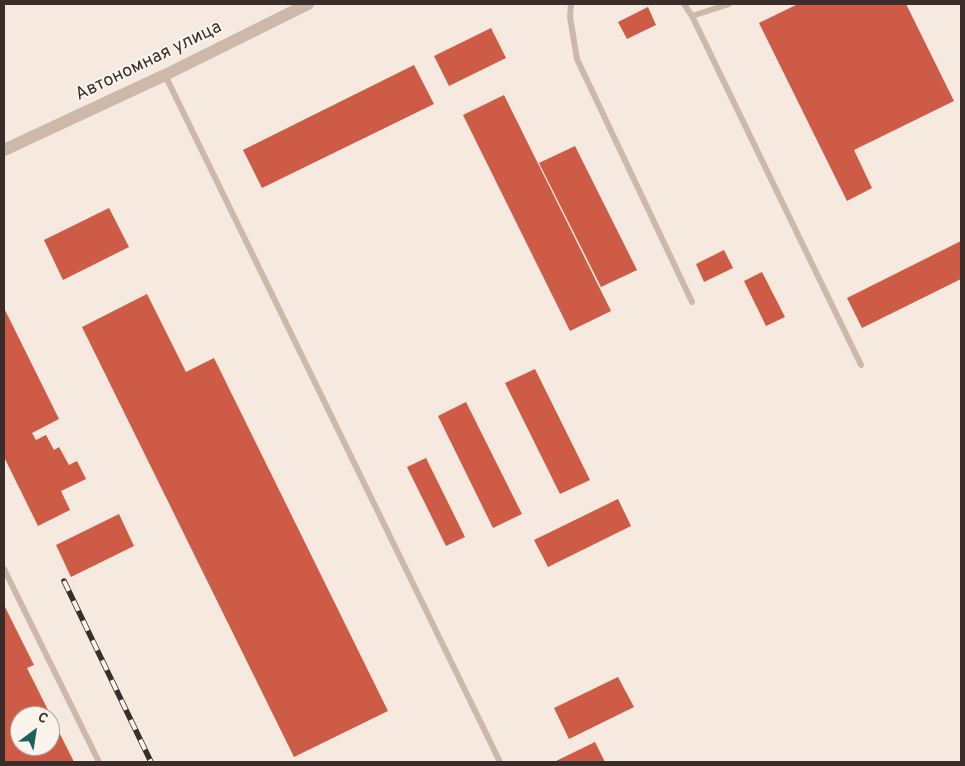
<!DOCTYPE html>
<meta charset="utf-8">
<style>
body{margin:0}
#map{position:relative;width:965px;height:766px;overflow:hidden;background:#f5e9e0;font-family:Overpass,sans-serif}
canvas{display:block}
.frame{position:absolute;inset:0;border:5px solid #3b2e2a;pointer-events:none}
.north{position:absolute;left:10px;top:706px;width:50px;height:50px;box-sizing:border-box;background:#fbf4ed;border:1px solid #aea59f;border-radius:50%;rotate:31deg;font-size:14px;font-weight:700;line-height:20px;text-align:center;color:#3b2e2a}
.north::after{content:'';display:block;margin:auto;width:18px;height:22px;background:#1c605f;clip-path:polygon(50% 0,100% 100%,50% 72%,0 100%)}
</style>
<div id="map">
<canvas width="965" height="766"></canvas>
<div class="frame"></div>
<div class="north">С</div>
</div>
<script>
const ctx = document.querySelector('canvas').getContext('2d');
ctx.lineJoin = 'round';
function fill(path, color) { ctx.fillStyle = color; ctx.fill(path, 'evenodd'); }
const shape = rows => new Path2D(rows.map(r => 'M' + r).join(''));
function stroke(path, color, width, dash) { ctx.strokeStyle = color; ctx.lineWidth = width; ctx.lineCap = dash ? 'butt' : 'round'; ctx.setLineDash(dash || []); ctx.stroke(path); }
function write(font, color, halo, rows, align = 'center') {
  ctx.font = font + ' Overpass,sans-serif'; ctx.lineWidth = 4; ctx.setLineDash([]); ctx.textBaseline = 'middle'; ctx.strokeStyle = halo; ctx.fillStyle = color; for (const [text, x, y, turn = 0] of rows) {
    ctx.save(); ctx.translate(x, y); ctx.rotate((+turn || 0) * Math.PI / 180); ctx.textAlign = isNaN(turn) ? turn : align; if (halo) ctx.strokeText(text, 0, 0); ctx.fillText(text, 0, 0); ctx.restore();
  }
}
fill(shape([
 [798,4,906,4,954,101,854,150,872,188,847,201,759,23],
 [648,7,656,25,627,39,618,22],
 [491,28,506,58,449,86,434,56],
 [414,65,434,104,262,188,243,150],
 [504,95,611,311,570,331,463,115],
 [575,146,637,270,601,287,539,163],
 [109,208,129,247,63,280,44,240],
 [961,241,961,279,862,328,847,298],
 [724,250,733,268,704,282,696,264],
 [762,272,785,317,766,326,744,281],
 [147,294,186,372,214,358,388,711,294,757,82,327],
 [4,308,59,419,32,433,36,440,46,435,54,450,59,447,69,465,77,461,86,479,61,491,70,510,38,526,4,457],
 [535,369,590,480,560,494,505,383],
 [466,402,522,514,493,528,438,416],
 [426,458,465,537,446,546,407,467],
 [618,499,631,526,548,567,534,540],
 [119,514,134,546,71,577,56,545],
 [4,605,34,665,27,668,74,762,4,762],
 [20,716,50,716,50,746,20,746],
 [618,677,634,707,569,739,554,708],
 [595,742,605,762,554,762]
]), '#cd5b45');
stroke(shape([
 [571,4,570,17,577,59,692,302],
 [684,4,692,16,861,365],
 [692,16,729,4],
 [165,75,500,762],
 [4,569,99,762]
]), '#ceb8aa', 6);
stroke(shape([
 [4,150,165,75,308,4]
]), '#ceb8aa', 12);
const rail = shape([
 [64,581,151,762]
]);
stroke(rail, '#3b2e2a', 5.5);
stroke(rail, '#fbf4ed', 4, [11]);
write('18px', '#3b2e2a', '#fbf4ed', [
 ["Автономная улица",149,62,-26]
]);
</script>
